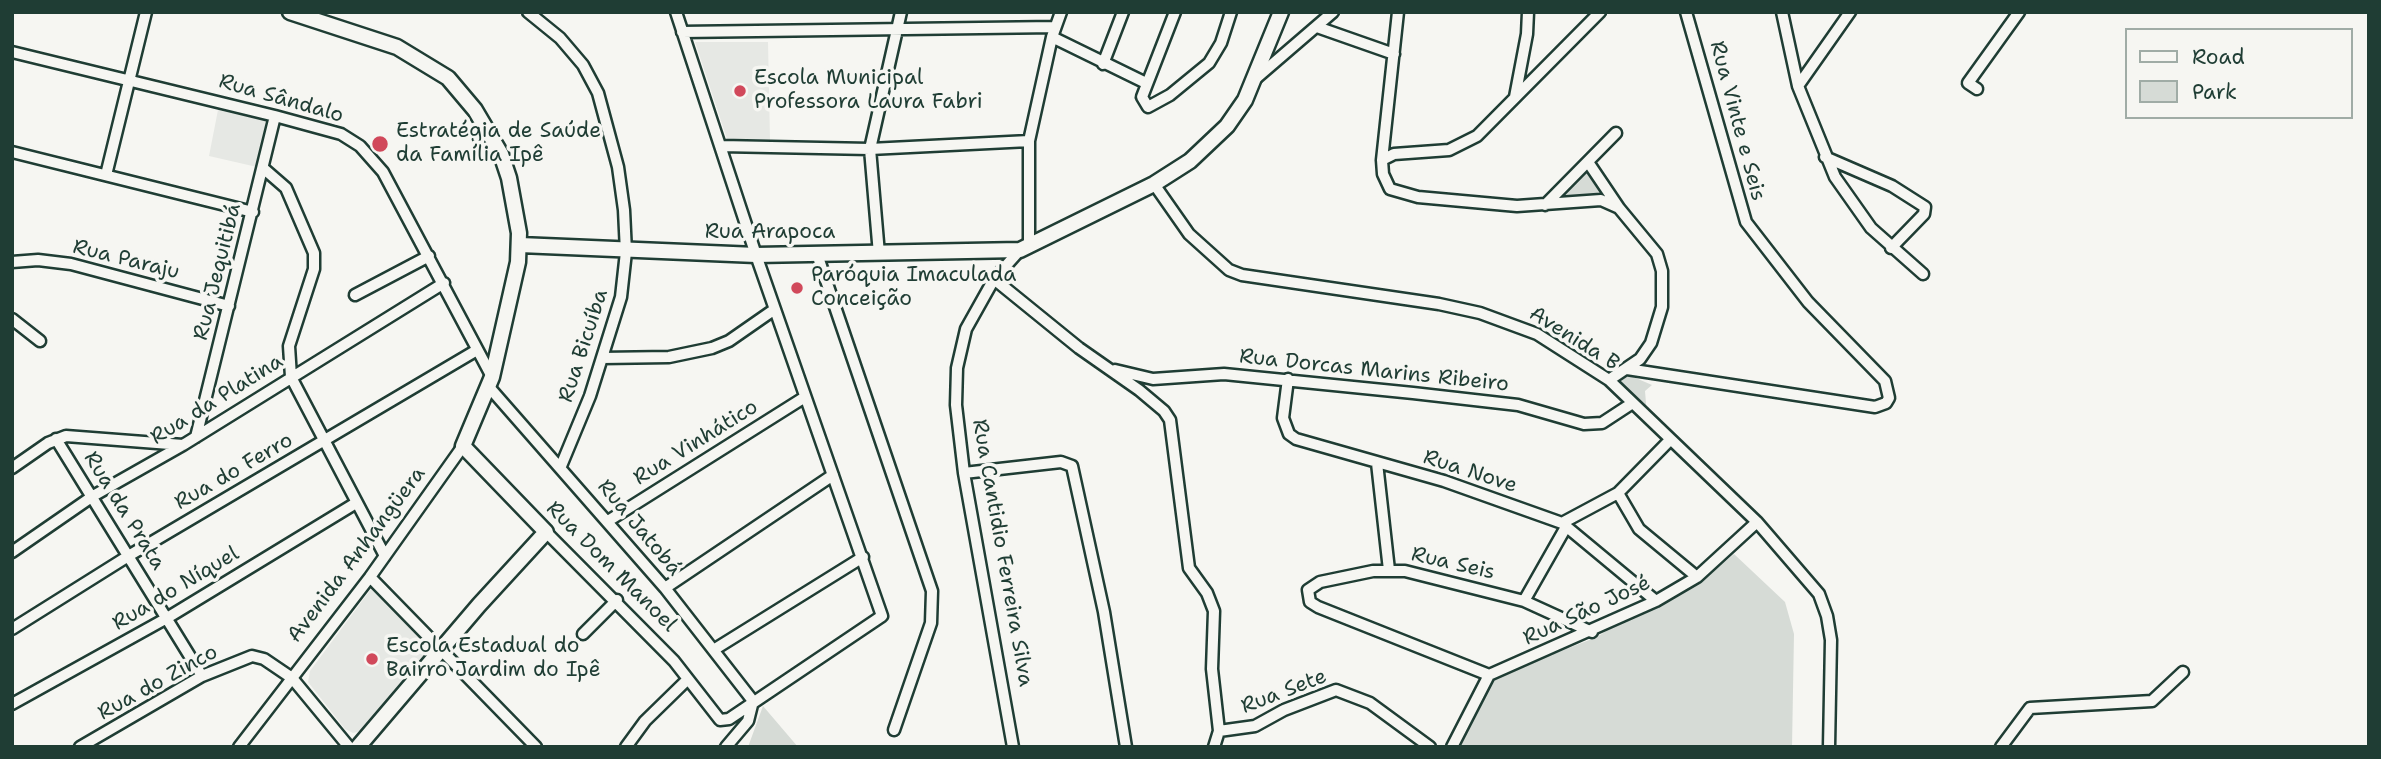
<!DOCTYPE html>
<meta charset="utf-8">
<style>
body{margin:0}
#map{position:relative;width:2381px;height:759px;overflow:hidden;background:#f6f6f2;font-family:"Shantell Sans",sans-serif}
canvas{display:block}
.frame{position:absolute;inset:0;border:14px solid #1f3d34;pointer-events:none}
.legend{position:absolute;left:2125px;top:28px;width:228px;height:91px;box-sizing:border-box;background:#f6f6f2;border:2px solid #a0aca6;margin:0;padding:9px 12px;list-style:none;font-size:21px;color:#1f3d34}
.legend li{display:flex;align-items:center;gap:14px;height:35px}
.legend b{width:35px;border:2px solid #a0aca6}
</style>
<div id="map">
<canvas width="2381" height="759"></canvas>
<div class="frame"></div>
<ul class="legend">
<li><b style="height:9px;background:#f6f6f2"></b>Road</li>
<li><b style="height:19px;background:#d6dbd6"></b>Park</li>
</ul>
</div>
<script>
const ctx = document.querySelector('canvas').getContext('2d');
ctx.lineJoin = 'round';
function fill(path, color) { ctx.fillStyle = color; ctx.fill(path, 'evenodd'); }
const shape = rows => new Path2D(rows.map(r => 'M' + r).join(''));
function stroke(path, color, width, dash) { ctx.strokeStyle = color; ctx.lineWidth = width; ctx.lineCap = dash ? 'butt' : 'round'; ctx.setLineDash(dash || []); ctx.stroke(path); }
function write(font, color, halo, rows, align = 'center') {
  ctx.font = font + ' "Shantell Sans",sans-serif'; ctx.lineWidth = 7; ctx.setLineDash([]); ctx.textBaseline = 'middle'; ctx.strokeStyle = halo; ctx.fillStyle = color; for (const [text, x, y, turn = 0] of rows) {
    ctx.save(); ctx.translate(x, y); ctx.rotate((+turn || 0) * Math.PI / 180); ctx.textAlign = isNaN(turn) ? turn : align; if (halo) ctx.strokeText(text, 0, 0); ctx.fillText(text, 0, 0); ctx.restore();
  }
}
fill(shape([
 [695,42,768,42,770,140,727,139],
 [218,110,267,121,257,167,209,156],
 [371,589,435,648,361,731,353,733,345,729,308,682,310,671]
]), '#e6e8e4');
fill(shape([
 [1587,172,1606,199,1588,195,1557,200],
 [1631,376,1652,385,1645,391,1647,415,1619,385,1624,377],
 [1734,554,1785,602,1794,634,1792,747,1457,747,1484,681,1597,637,1621,621,1701,582],
 [763,706,798,747,748,747]
]), '#d6dbd6');
const street = shape([
 [528,12,560,38,583,65,598,93,618,167,624,210,626,252,621,297,590,396,561,466],
 [1175,12,1142,97,1148,107,1170,95,1209,63,1221,43,1231,12],
 [1398,12,1382,160,1383,174,1390,189,1418,197,1517,206,1601,200,1619,208,1657,254,1662,271,1662,307,1651,343,1640,359,1609,380],
 [1782,12,1798,86,1835,177,1871,228,1923,274],
 [1317,27,1394,54],
 [682,32,1055,27],
 [1052,37,1146,83],
 [12,52,275,116,341,134,360,146,383,172,492,377],
 [1103,64,1123,12],
 [1254,80,1333,12],
 [1798,86,1850,12],
 [1977,89,1968,83,2019,12],
 [1515,97,1527,34,1528,12],
 [721,146,870,149,1029,141],
 [12,152,253,212],
 [1825,157,1892,186,1925,207,1924,214,1891,248],
 [1382,160,1394,154,1449,150,1477,136,1600,12],
 [1588,162,1619,208],
 [263,168,286,188,314,253,314,269,289,346,291,377,385,556],
 [106,175,146,12],
 [1154,184,1189,234,1229,270,1242,275,1439,304,1480,313,1537,334,1609,380,1757,522,1819,594,1827,616,1831,640,1829,747],
 [1545,205,1616,133],
 [1029,246,1029,141,1052,37,1061,12],
 [817,254,932,591,931,623,894,730],
 [879,254,870,149,901,12],
 [12,262,38,260,71,264,229,306],
 [994,279,1079,348,1139,390,1164,411,1170,420,1189,568,1207,593,1214,611,1212,669,1219,731,1214,747],
 [355,295,429,256],
 [12,319,40,341],
 [602,358,669,357,712,348,729,341,775,309],
 [1627,369,1875,407,1886,403,1889,398,1885,381,1808,302,1746,222,1686,12],
 [1115,370,1153,379,1224,374,1413,393,1518,405,1584,424,1602,423,1631,404],
 [1288,379,1283,418,1289,434,1296,439,1444,481,1562,523,1618,493,1669,441],
 [489,387,665,588,753,701],
 [196,437,275,116],
 [56,439,202,676],
 [1377,463,1389,570],
 [12,468,48,443,66,436,183,445],
 [964,473,1061,462,1072,466,1104,612,1126,747],
 [1618,493,1639,529,1697,577],
 [608,521,805,397],
 [1562,523,1656,601],
 [546,532,674,661,720,720,729,719,882,616,756,255,676,12],
 [12,552,93,496,183,445,444,283],
 [370,577,536,747],
 [665,588,833,475],
 [1524,601,1566,527],
 [12,629,130,555,477,350],
 [583,634,617,600],
 [715,649,863,557],
 [1489,675,1318,607,1310,602,1308,590,1320,582,1373,571,1405,571,1524,601,1592,632],
 [12,704,167,618,356,503],
 [1219,731,1255,726,1284,710,1336,690,1370,703,1430,747],
 [80,747,202,676,252,656,264,659,292,678,349,747],
 [239,747,370,577,463,446],
 [626,747,645,721,688,679],
 [726,747,748,721,753,701],
 [1013,747,964,473,956,405,957,368,966,329,994,279,1020,250],
 [1452,747,1489,675,1656,601,1697,577,1757,522],
 [2001,747,2030,708,2152,701,2183,672]
]);
const secondary = shape([
 [290,12,397,47,448,78,475,110,501,154,509,178,519,233,518,262,492,377,463,446,546,532,479,605,358,747],
 [520,245,756,255,1020,250,1154,184,1190,161,1227,126,1245,100,1281,12]
]);
stroke(street, '#1f3d34', 15);
stroke(secondary, '#1f3d34', 19);
stroke(street, '#f6f6f2', 10);
stroke(secondary, '#f6f6f2', 14);
for (const [x, y, r, color] of [
 [740,91,7,"#d1495b"],
 [380,144,9,"#d1495b"],
 [797,288,7,"#d1495b"],
 [372,659,7,"#d1495b"]
]) { const dot = new Path2D(); dot.arc(x, y, r, 0, 2 * Math.PI); ctx.fillStyle = color; ctx.fill(dot); stroke(dot, '#f6f6f2', 2.5); }
write('21px', '#1f3d34', '#f6f6f2', [
 ["Escola Municipal",754,79],
 ["Professora Laura Fabri",754,103],
 ["Estratégia de Saúde",396,132],
 ["da Família Ipê",396,156],
 ["Paróquia Imaculada",811,276],
 ["Conceição",811,300],
 ["Escola Estadual do",386,647],
 ["Bairro Jardim do Ipê",386,671]
], 'left');
write('21px', '#1f3d34', '#f6f6f2', [
 ["Rua Sândalo",281,99,16],
 ["Rua Vinte e Seis",1737,121,75],
 ["Rua Arapoca",770,233],
 ["Rua Paraju",126,260,14],
 ["Rua Jequitibá",218,272,-76],
 ["Avenida B",1574,339,32],
 ["Rua Bicuíba",584,346,-72],
 ["Rua Dorcas Marins Ribeiro",1374,371,6],
 ["Rua da Platina",217,400,-32],
 ["Rua Vinhático",696,443,-32],
 ["Rua do Ferro",234,472,-30],
 ["Rua Nove",1470,472,18],
 ["Rua da Prata",124,511,58],
 ["Rua Jatobá",639,528,50],
 ["Rua Cantidio Ferreira Silva",1002,553,80],
 ["Avenida Anhangüera",357,555,-53],
 ["Rua Seis",1453,564,13],
 ["Rua Dom Manoel",611,567,45],
 ["Rua do Níquel",176,589,-31],
 ["Rua São José",1587,611,-25],
 ["Rua do Zinco",158,683,-29],
 ["Rua Sete",1284,692,-21]
]);
</script>
